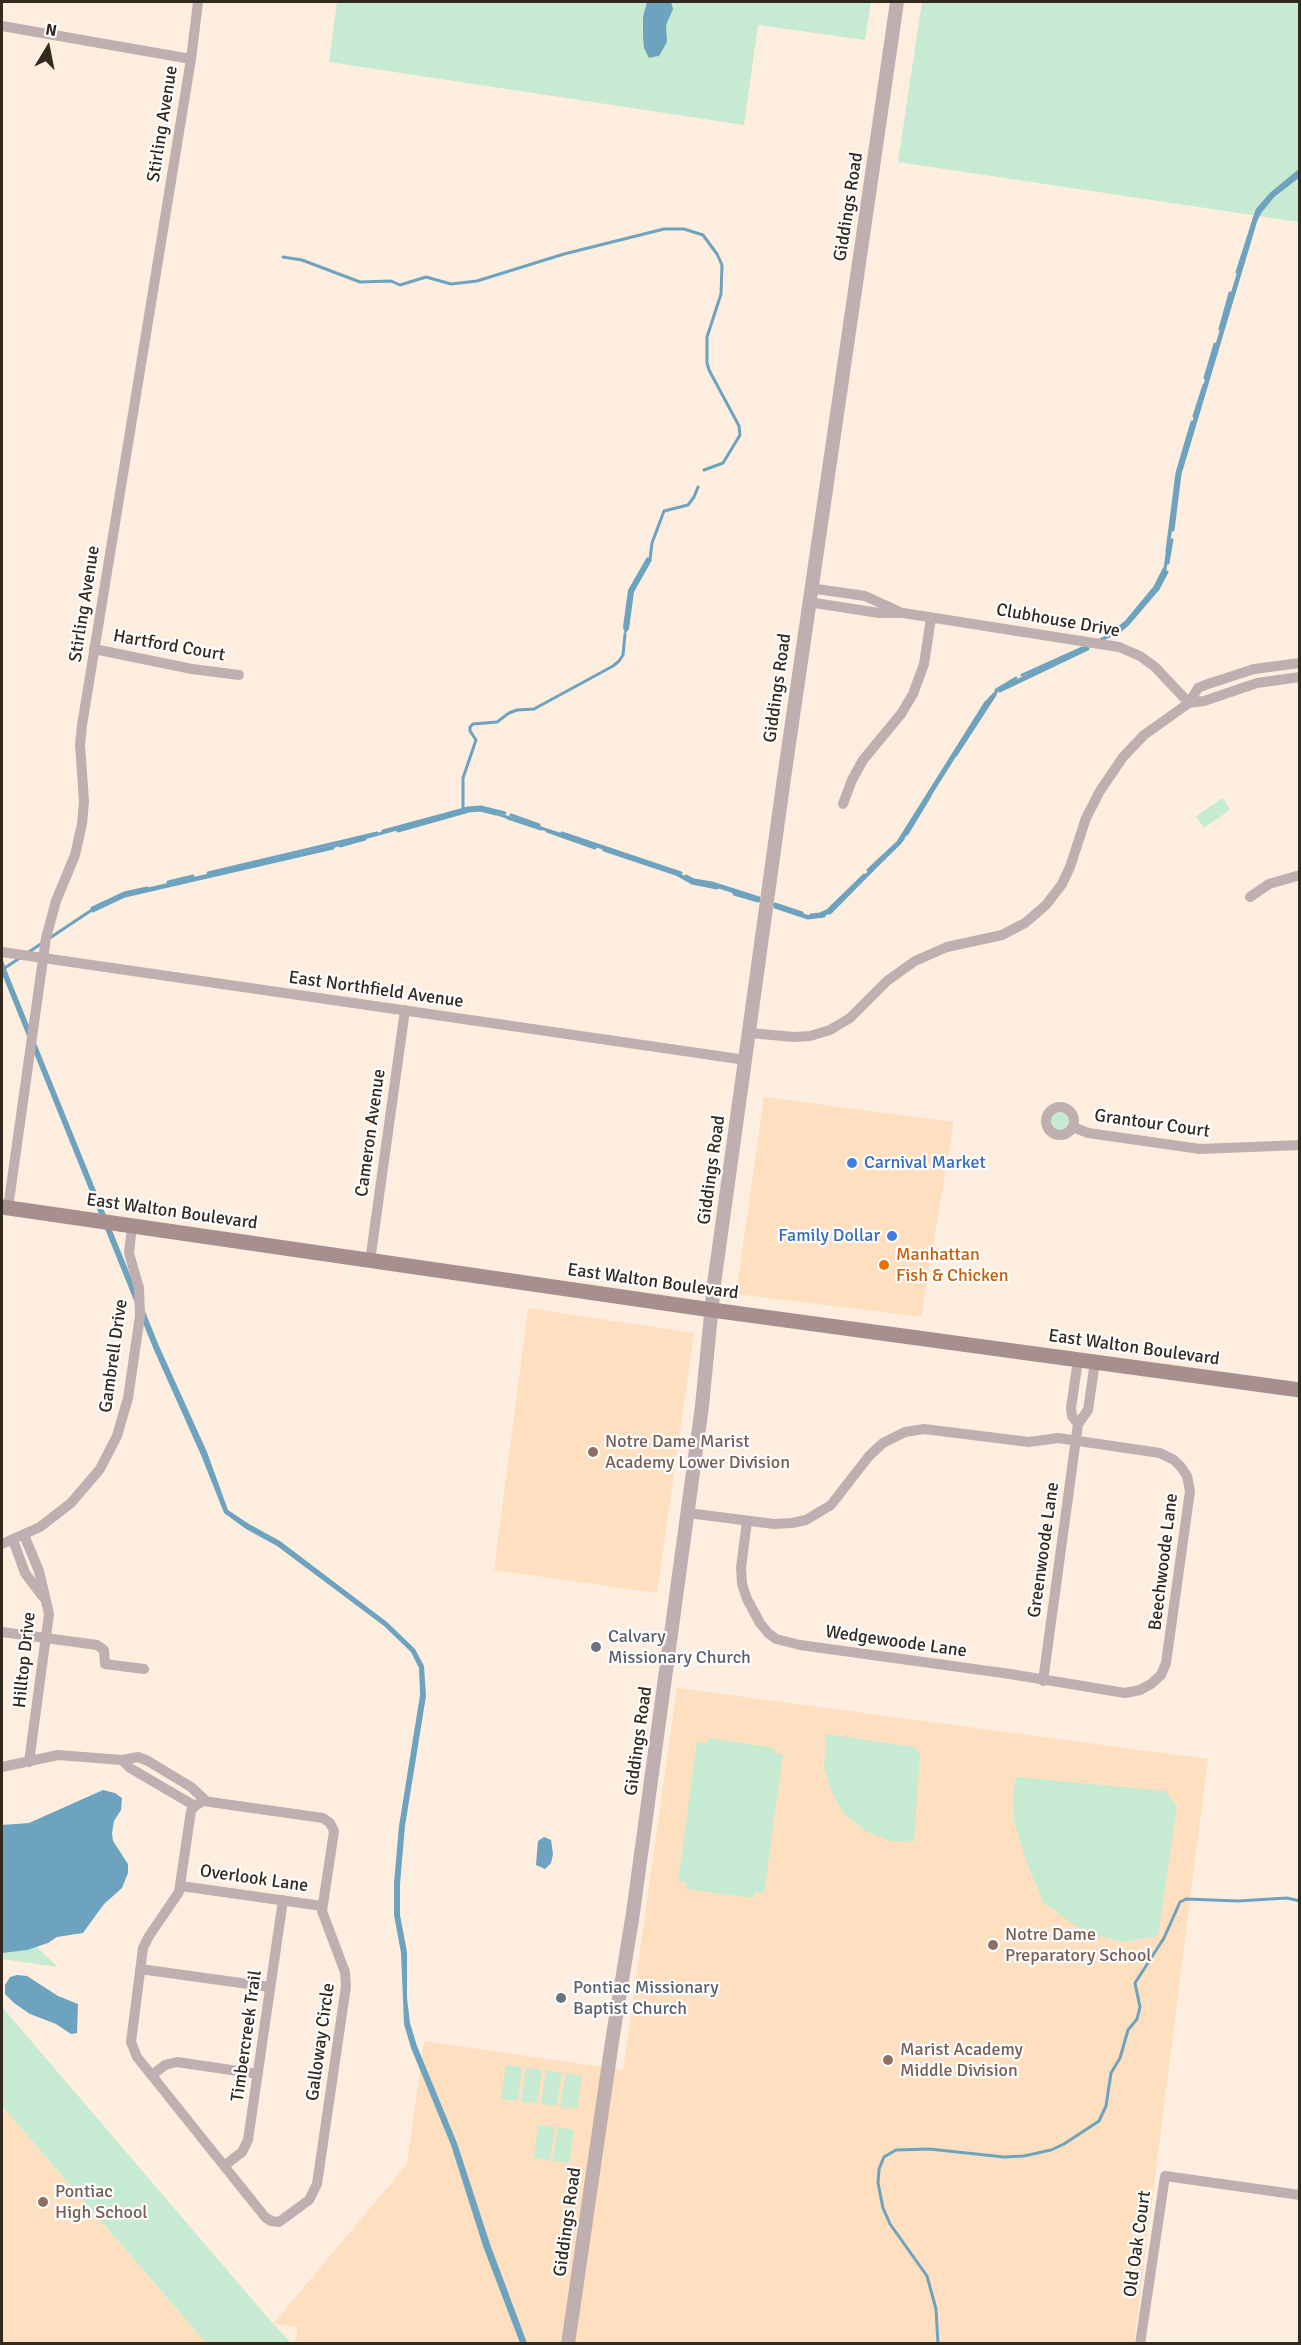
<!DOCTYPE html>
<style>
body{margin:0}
#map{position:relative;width:1301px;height:2345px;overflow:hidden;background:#fdeedf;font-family:Signika,sans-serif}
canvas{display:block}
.frame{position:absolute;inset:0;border:3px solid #32291f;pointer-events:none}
.north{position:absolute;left:18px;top:18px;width:60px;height:60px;-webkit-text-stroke:4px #fefefe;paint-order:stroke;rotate:10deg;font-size:16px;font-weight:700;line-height:24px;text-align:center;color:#32291f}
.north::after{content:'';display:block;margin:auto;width:21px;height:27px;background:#32291f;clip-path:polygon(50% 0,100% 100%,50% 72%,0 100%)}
</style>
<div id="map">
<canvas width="1301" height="2345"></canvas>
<div class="frame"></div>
<div class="north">N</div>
</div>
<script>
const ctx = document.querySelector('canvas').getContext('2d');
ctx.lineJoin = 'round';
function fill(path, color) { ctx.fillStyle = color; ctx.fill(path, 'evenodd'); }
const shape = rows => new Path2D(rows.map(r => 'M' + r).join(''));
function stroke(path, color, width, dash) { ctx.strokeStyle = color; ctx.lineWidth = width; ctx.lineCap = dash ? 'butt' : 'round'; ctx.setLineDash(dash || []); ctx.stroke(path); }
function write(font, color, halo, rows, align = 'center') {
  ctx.font = font + ' Signika,sans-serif'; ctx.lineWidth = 4.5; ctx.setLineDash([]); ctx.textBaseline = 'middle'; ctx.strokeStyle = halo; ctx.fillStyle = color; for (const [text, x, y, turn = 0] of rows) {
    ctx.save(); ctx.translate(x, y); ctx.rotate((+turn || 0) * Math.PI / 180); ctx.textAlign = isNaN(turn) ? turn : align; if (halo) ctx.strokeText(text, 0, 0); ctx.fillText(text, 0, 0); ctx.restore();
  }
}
fill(shape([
 [764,1097,954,1122,921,1317,736,1294],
 [528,1308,694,1333,657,1593,494,1570],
 [677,1688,1208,1759,1134,2343,295,2344,298,2327,273,2324,407,2164,424,2041,623,2070],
 [2,2106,177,2310,206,2343,2,2343]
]), '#fee0c1');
fill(shape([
 [337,2,871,2,865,40,758,25,744,125,329,62],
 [922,2,1299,2,1299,222,898,162],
 [1223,798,1230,810,1204,828,1196,816],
 '1051 1121a9 9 0 1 1 18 0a9 9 0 1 1-18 0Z',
 [826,1734,914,1747,920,1753,914,1842,891,1841,867,1832,843,1813,831,1790,824,1768],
 [708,1738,775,1748,774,1753,783,1754,764,1893,754,1892,753,1898,686,1889,687,1883,678,1881,697,1742,707,1744],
 [1016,1777,1166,1791,1177,1807,1158,1936,1124,1942,1098,1936,1074,1925,1044,1903,1026,1861,1014,1821,1013,1794],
 [2,1915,58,1967,2,1959],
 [2,2007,268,2318,291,2343,206,2343,2,2106],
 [506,2065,522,2067,518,2101,501,2099],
 [526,2068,542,2070,537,2104,521,2101],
 [546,2070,562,2073,557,2106,541,2104],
 [566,2073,582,2076,577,2109,560,2107],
 [538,2125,555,2127,550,2161,534,2158],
 [558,2127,574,2130,569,2163,553,2161]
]), '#c6ead2');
fill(shape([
 [647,2,671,2,673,9,666,25,667,42,659,56,653,57,649,58,644,48,643,37,643,17],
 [1299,170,1299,175,1268,202,1256,220,1180,474,1166,573,1158,589,1128,624,1115,635,999,691,991,701,901,844,829,914,820,918,808,918,711,886,692,883,663,869,480,810,469,811,333,848,125,896,93,911,6,969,159,1346,207,1452,228,1510,249,1524,280,1541,387,1622,415,1649,424,1666,426,1696,405,1826,400,1884,400,1915,407,1952,407,1998,410,2023,417,2046,457,2143,490,2244,527,2343,520,2343,483,2246,451,2145,411,2048,404,2024,401,1953,394,1915,394,1883,399,1826,420,1695,419,1668,411,1652,384,1626,277,1546,246,1529,224,1513,201,1455,154,1350,2,974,2,958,5,966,92,908,124,893,333,845,468,808,481,807,663,866,694,880,712,883,808,915,820,914,827,911,898,842,988,698,997,689,1113,632,1126,622,1155,587,1163,572,1177,473,1253,219,1257,210,1271,194],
 [647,557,652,560,634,592,629,629,625,634,623,627,628,590],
 [103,1790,115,1793,122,1798,121,1810,114,1821,112,1833,113,1841,128,1864,128,1873,122,1888,104,1904,83,1933,57,1937,48,1943,27,1950,2,1953,2,1825,29,1823],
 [544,1837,551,1840,553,1854,551,1863,545,1869,536,1865,538,1841],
 [17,1975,27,1976,58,1996,78,2004,77,2033,71,2034,56,2024,30,2014,14,2003,5,1994,5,1985,10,1977]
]), '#6ea3bf');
stroke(shape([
 [283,257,302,260,360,282,391,281,400,285,426,277,451,284,477,281,564,254,664,229,684,229,703,235,717,254,722,265,721,294,707,337,707,363,709,370,739,426,740,435,723,463,704,470],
 [1237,272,1257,210,1271,194,1300,170],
 [1220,329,1230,293],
 [1205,378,1215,344],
 [1194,416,1204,385],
 [1173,530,1180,474,1256,220,1260,212,1273,196,1300,175],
 [1167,551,1177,473,1192,422],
 [650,559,652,543,664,511,688,505,694,497,698,487],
 [1168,563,1172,540],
 [1113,632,1126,622,1155,587,1164,569],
 [1115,635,1128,624,1158,589,1167,572],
 [1022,675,1082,648],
 [996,690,1016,678],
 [1000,691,1088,649],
 [956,755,995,695],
 [463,810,463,778,476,740,470,731,470,727,473,724,497,722,509,713,517,710,534,709,613,666,619,661,623,655,625,634],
 [511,815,539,825],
 [508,818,541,829],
 [383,831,468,808,481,807,505,813],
 [398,831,469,811,480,810,496,814],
 [547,831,595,848],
 [562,833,681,873],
 [907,834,930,796],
 [340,846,365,839],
 [604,850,676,874,692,883,717,888],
 [868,870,898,842,986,702],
 [208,873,377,833],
 [686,876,694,880,712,883,759,898],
 [168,882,193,876],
 [734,894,758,901],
 [775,904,802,913],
 [775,907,808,918,824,916],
 [92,908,124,893,147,888],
 [93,911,125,896,333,848],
 [830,913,903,839],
 [811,915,820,914,827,911,864,875],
 [938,2344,936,2309,927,2276,890,2224,883,2208,878,2183,879,2169,884,2157,896,2150,929,2149,1004,2157,1024,2156,1051,2150,1064,2144,1099,2121,1106,2106,1111,2073,1120,2058,1128,2030,1137,2019,1140,2007,1135,1983,1164,1938,1180,1902,1186,1899,1238,1901,1287,1898,1300,1901]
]), '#6ea3bf', 3);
stroke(shape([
 [2,26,191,59],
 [810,588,865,596,900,612],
 [808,602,879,613,903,613,1119,647,1140,656,1155,667,1189,703],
 [94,649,192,669,239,675],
 [1189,703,1204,701,1257,683,1300,677],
 [843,804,852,780,863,760,901,714,913,694,924,664,931,618],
 [1250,897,1269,884,1300,875],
 [2,952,746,1060],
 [750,1033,794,1037,810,1036,830,1030,850,1018,887,981,915,961,947,947,1002,935,1025,923,1046,905,1062,884,1070,867,1086,818,1100,791,1123,757,1144,735,1189,703,1198,688,1208,684,1254,669,1300,663],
 '1046 1121a14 14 0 1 1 28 0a14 14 0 1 1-28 0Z',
 [1073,1127,1088,1133,1200,1149,1300,1145],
 [8,1208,46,938,56,901,75,855,82,824,84,801,80,745,82,725,191,59,198,2],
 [370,1261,405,1010],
 [1078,1424,1072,1416,1071,1408,1078,1360],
 [688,1513,774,1524,792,1523,806,1520,831,1505,869,1456,883,1443,905,1432,924,1429,1029,1442,1058,1438,1160,1453,1174,1460,1181,1467,1187,1476,1190,1491,1166,1663,1161,1675,1151,1684,1140,1690,1125,1693,1010,1674,800,1645,776,1639,768,1633,760,1623,747,1599,742,1584,741,1568,747,1521],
 [24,1535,39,1571,49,1614,29,1762],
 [13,1540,25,1573,43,1597],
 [2,1544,40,1527,71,1503,100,1469,117,1436,128,1398,140,1316,139,1288,129,1253,132,1226],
 [2,1632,97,1645,104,1650,105,1664,144,1669],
 [1043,1681,1078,1424,1088,1410,1095,1362],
 [122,1760,130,1768,195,1806],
 [2,1767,58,1755,122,1760,138,1757,148,1761,191,1787,206,1801],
 [203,1801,323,1818,330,1823,334,1831,322,1911,345,1972,346,1986,317,2184,309,2200,279,2222,271,2221,265,2217,137,2057,131,2042,143,1948,149,1936,179,1892,191,1811,195,1806,203,1801],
 [181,1886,322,1906],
 [140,1969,270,1987],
 [152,2075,165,2065,177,2062,258,2074],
 [224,2166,242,2152,248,2140,283,1900],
 [1140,2344,1165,2176,1300,2195]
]), '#c0afb0', 10);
stroke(shape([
 [568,2344,613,2035,633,1913,702,1406,714,1284,784,778,897,2]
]), '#c0afb0', 14);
stroke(shape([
 [2,1207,712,1310,1300,1390]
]), '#a78f90', 15);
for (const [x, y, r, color] of [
 [852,1163,6,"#3f7fe0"],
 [892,1236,6,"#3f7fe0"],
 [884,1265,6,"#e8710a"],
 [593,1452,6,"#8d6e63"],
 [596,1647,6,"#6b7280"],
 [993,1945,6,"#8d6e63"],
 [561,1998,6,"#6b7280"],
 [888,2060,6,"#8d6e63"],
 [43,2202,6,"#8d6e63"]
]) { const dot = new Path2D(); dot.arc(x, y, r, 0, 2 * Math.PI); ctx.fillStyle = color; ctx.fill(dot); stroke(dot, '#fefefe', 2); }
write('18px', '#32291f', '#fefefe', [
 ["Stirling Avenue",163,124,-81],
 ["Giddings Road",849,207,-81],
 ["Stirling Avenue",85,604,-81],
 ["Clubhouse Drive",1058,621,10],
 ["Hartford Court",169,646,10],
 ["Giddings Road",778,688,-82],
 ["East Northfield Avenue",376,990,8],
 ["Grantour Court",1152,1124,8],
 ["Cameron Avenue",371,1133,-82],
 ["Giddings Road",712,1170,-82],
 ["East Walton Boulevard",172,1212,8],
 ["East Walton Boulevard",653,1282,8],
 ["East Walton Boulevard",1134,1348,8],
 ["Gambrell Drive",114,1356,-82],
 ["Greenwoode Lane",1044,1550,-82],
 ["Beechwoode Lane",1164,1562,-83],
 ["Wedgewoode Lane",896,1642,8],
 ["Hilltop Drive",25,1660,-84],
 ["Giddings Road",639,1741,-82],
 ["Overlook Lane",254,1879,8],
 ["Timbercreek Trail",247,2036,-82],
 ["Galloway Circle",321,2042,-82],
 ["Giddings Road",568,2222,-82],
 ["Old Oak Court",1138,2244,-82]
]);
write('18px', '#366cbe', '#fefefe', [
 ["Carnival Market",864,1163],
 ["Family Dollar",880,1236,"right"]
], 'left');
write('18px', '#c56008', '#fefefe', [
 ["Manhattan",896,1255],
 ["Fish & Chicken",896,1276]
], 'left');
write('18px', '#785e54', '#fefefe', [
 ["Notre Dame Marist",605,1442],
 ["Academy Lower Division",605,1463],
 ["Notre Dame",1005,1935],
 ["Preparatory School",1005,1956],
 ["Marist Academy",900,2050],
 ["Middle Division",900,2071],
 ["Pontiac",55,2192],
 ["High School",55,2213]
], 'left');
write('18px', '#5b616d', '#fefefe', [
 ["Calvary",608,1637],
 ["Missionary Church",608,1658],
 ["Pontiac Missionary",573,1988],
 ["Baptist Church",573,2009]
], 'left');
</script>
